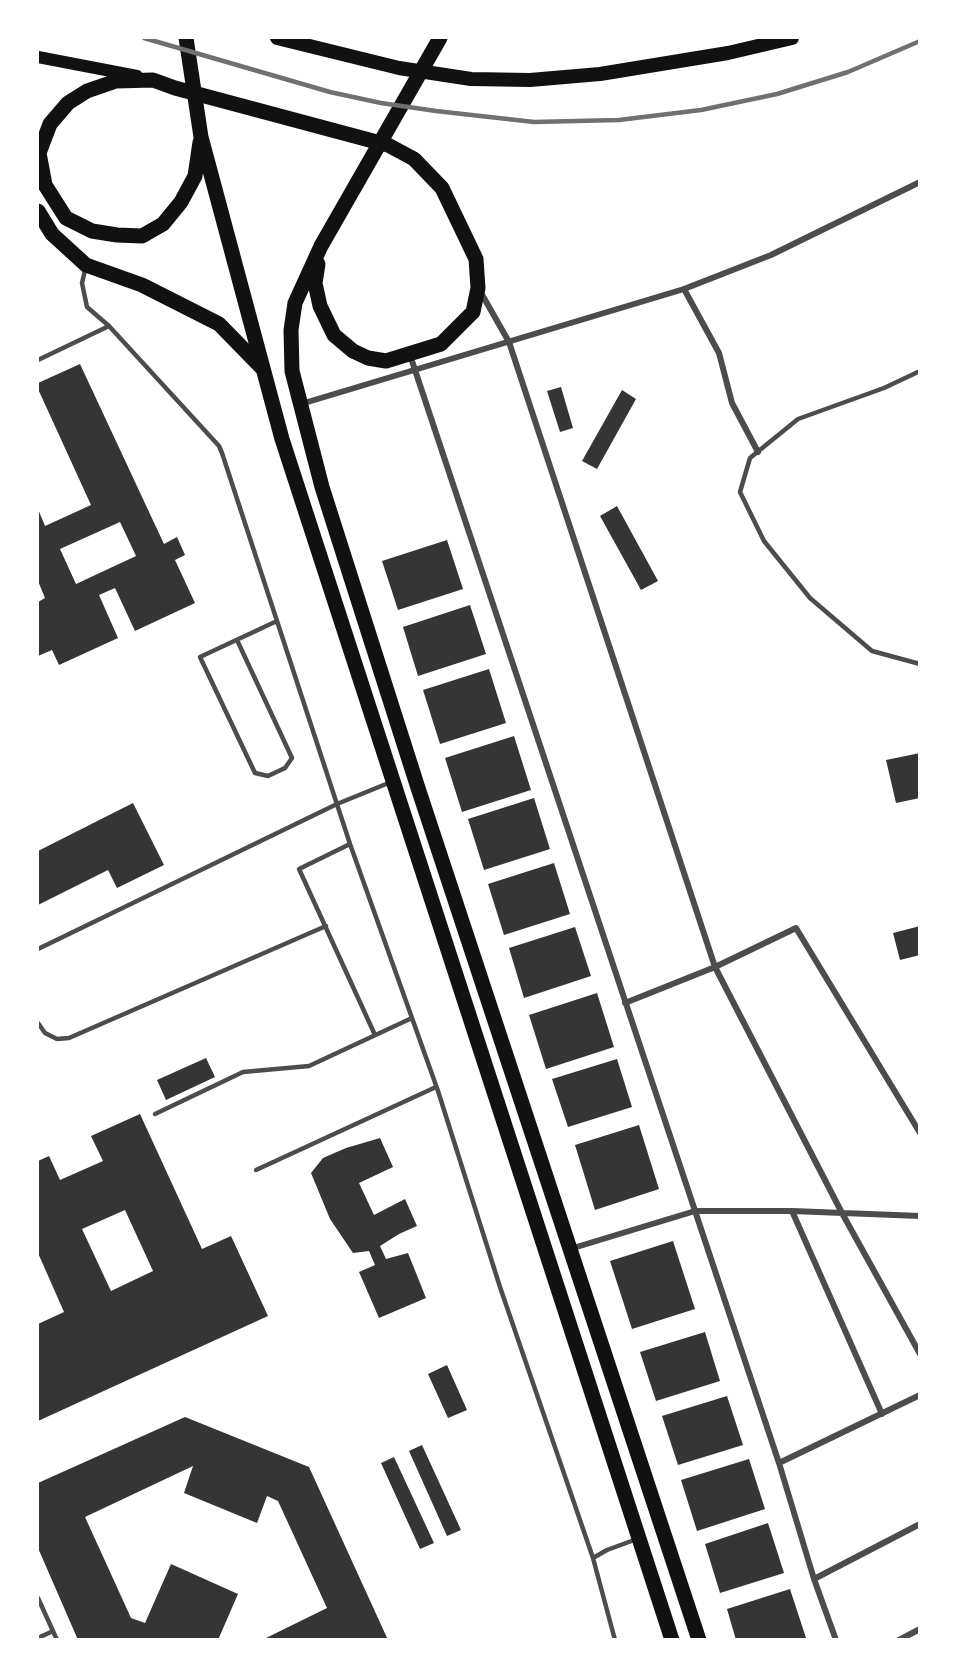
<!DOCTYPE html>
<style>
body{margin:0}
#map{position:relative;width:957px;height:1677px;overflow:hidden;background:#fff;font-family:"Sofia Sans Condensed",sans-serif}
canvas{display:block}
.frame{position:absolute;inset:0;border:39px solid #fff;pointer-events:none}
</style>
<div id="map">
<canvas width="957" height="1677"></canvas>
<div class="frame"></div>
</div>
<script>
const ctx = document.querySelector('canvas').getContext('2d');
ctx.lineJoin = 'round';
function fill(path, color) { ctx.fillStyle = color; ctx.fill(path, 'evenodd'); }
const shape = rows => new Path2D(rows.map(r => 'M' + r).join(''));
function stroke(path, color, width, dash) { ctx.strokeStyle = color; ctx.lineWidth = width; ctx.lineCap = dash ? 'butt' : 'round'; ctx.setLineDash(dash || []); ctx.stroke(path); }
fill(shape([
 [80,364,164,544,177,537,185,555,175,560,195,603,135,631,115,588,99,595,118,638,59,665,52,650,38,656,38,602,45,598,38,581,38,509,45,526,91,505,38,389,38,383],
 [120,522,136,556,76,584,60,549],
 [561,387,573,428,560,432,547,391],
 [622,390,636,399,597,469,582,461],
 [617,506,658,581,641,590,600,516],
 [447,540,463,589,398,610,382,561],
 [470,605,486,654,418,676,403,627],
 [489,669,506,723,440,744,423,690],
 [514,736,531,790,462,812,445,758],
 [920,753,920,798,896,803,886,760],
 [534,798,550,849,484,870,468,819],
 [133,803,164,865,117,888,108,870,38,905,38,851],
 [554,863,570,914,504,935,488,884],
 [920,926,920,955,900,960,893,933],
 [575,927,591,976,524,998,509,948],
 [597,993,614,1047,546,1069,529,1015],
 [206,1058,215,1077,166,1100,157,1080],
 [617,1059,632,1107,568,1127,552,1079],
 [140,1114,202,1249,231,1236,268,1316,38,1421,38,1324,64,1312,38,1253,38,1161,49,1156,60,1180,103,1161,91,1136],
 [125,1210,153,1271,111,1291,82,1229],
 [639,1125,659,1189,595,1210,575,1145],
 [380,1138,393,1167,359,1183,374,1215,405,1199,417,1226,399,1234,380,1246,386,1259,408,1253,426,1298,379,1318,359,1272,375,1265,369,1251,353,1253,330,1219,311,1173,323,1158,346,1148],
 [673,1241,695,1309,632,1329,610,1261],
 [705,1332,720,1381,656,1401,640,1352],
 [447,1365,467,1410,448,1418,428,1374],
 [727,1396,743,1445,678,1465,662,1416],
 [185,1417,309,1467,388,1640,262,1640,327,1608,278,1501,267,1496,257,1523,184,1493,193,1466,85,1517,131,1618,145,1623,171,1564,238,1594,218,1640,78,1640,38,1548,38,1483],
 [422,1445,461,1530,447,1536,409,1451],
 [394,1457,434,1543,420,1549,381,1463],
 [749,1459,765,1509,697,1531,681,1480],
 [768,1523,784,1573,720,1593,705,1544],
 [790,1589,806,1638,736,1640,727,1609]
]), '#353535');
stroke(shape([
 [86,266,82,283,87,307,109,326,219,446,222,453,350,844,438,1091,500,1287,593,1558,615,1640],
 [38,360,109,326],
 [920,371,884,388,798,419,750,458,740,492,764,541,810,598,872,651,920,664],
 [237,640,292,758,285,768,268,776,255,773,200,657,277,621],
 [350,844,299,869,375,1035],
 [38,949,337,804,391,782],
 [38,1023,45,1033,57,1039,69,1038,326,926],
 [155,1114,243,1072,309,1066,412,1018],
 [256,1170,436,1087],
 [593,1558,607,1550,637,1539],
 [38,1598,57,1640],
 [38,1638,53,1631]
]), '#4c4c4c', 4.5);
stroke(shape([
 [684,289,719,353,732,403,758,452],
 [480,291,509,342,715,967,842,1213,920,1354],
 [410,355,779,1463,814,1579,836,1640],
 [301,404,684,289,771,255,920,182],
 [625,1003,715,967,796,928,920,1133],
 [792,1211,882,1414],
 [570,1249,695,1211,792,1211,920,1216],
 [779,1463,920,1395],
 [814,1579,920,1524],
 [899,1640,920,1629]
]), '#4c4c4c', 6);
stroke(shape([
 [38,57,137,76]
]), '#111', 12);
stroke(shape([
 [277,38,399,68,471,79,530,80,600,74,728,53,792,38]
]), '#111', 14);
stroke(shape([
 [186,38,201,137,282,439,672,1640],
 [440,38,321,246,295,303,291,330,292,371,322,487,418,788,699,1640],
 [200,142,195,176,181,202,163,224,142,236,117,235,92,231,66,218,45,185,39,153,50,124,68,103,87,91,116,81,153,80,175,88,388,145,414,159,442,188,476,259,478,288,473,312,441,344,386,361,368,358,353,351,334,335,320,306,315,283,318,264],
 [38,211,52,234,86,265,142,285,219,324,263,369]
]), '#111', 15);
stroke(shape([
 [144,38,330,92,381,103,436,111,534,122,619,120,701,110,777,94,848,72,920,41]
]), '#707070', 4.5);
</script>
